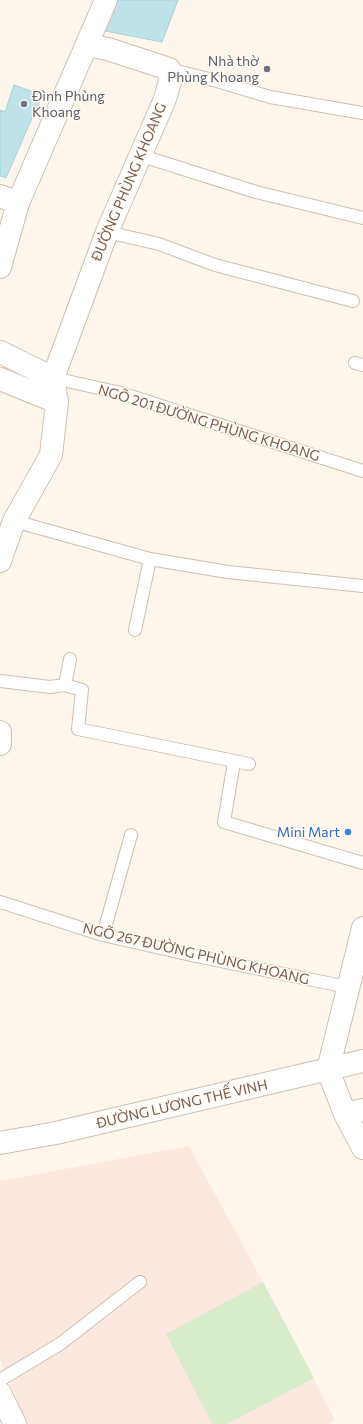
<!DOCTYPE html>
<meta charset="utf-8">
<style>
body{margin:0}
canvas{display:block;background:#fdf6ec}
</style>
<canvas width="363" height="1424"></canvas>
<script>
const ctx = document.querySelector('canvas').getContext('2d');
ctx.lineJoin = 'round';
function fill(path, color) { ctx.fillStyle = color; ctx.fill(path, 'evenodd'); }
const shape = rows => new Path2D(rows.map(r => 'M' + r).join(''));
function stroke(path, color, width, dash) { ctx.strokeStyle = color; ctx.lineWidth = width; ctx.lineCap = dash ? 'butt' : 'round'; ctx.setLineDash(dash || []); ctx.stroke(path); }
function write(font, color, halo, rows, align = 'center') {
  ctx.font = font + ' Commissioner,sans-serif'; ctx.lineWidth = 3; ctx.setLineDash([]); ctx.textBaseline = 'middle'; ctx.strokeStyle = halo; ctx.fillStyle = color; for (const [text, x, y, turn = 0] of rows) {
    ctx.save(); ctx.translate(x, y); ctx.rotate((+turn || 0) * Math.PI / 180); ctx.textAlign = isNaN(turn) ? turn : align; if (halo) ctx.strokeText(text, 0, 0); ctx.fillText(text, 0, 0); ctx.restore();
  }
}
fill(shape([
 [189,1146,263,1282,335,1420,328,1424,27,1424,0,1359,0,1181]
]), '#fde8e0');
fill(shape([
 [263,1282,314,1378,227,1424,212,1424,166,1334]
]), '#d8ecc9');
const water = shape([
 [114,0,178,0,162,42,100,30,114,0],
 [14,85,42,95,6,178,0,176,0,110,5,112,14,85]
]);
fill(water, '#bfe3e8');
stroke(water, '#a5d3da', 1);
const service = shape([
 [169,69,217,81,270,97,363,113],
 [139,155,256,192,363,218],
 [107,232,159,244,215,265,353,301],
 [355,363,363,365],
 [53,378,121,393,363,471],
 [14,521,150,559,228,572,363,586],
 [135,630,150,559],
 [0,681,50,687,65,685,82,690,78,729,249,764],
 [65,685,70,659],
 [234,762,224,822,363,863],
 [0,902,103,935,191,955,347,987],
 [103,935,131,835],
 [0,1380,60,1344,140,1282]
]);
const minor = shape([
 [18,203,106,0],
 [0,352,53,378],
 [0,379,57,402],
 [0,561,14,521,51,455,57,402,53,378,107,232,165,99,170,81,169,69,108,49,87,45],
 [0,732,0,744],
 [328,1070,345,1114,363,1148],
 [345,1114,363,1110],
 [0,1393,15,1424]
]);
const tertiary = shape([
 [0,196,18,203,0,267],
 [328,1070,363,928],
 [0,1143,56,1133,363,1061]
]);
stroke(service, '#d1beb0', 14);
stroke(minor, '#d1beb0', 24);
stroke(tertiary, '#d1beb0', 24);
stroke(service, '#fff', 12);
stroke(minor, '#fff', 22);
stroke(tertiary, '#fff', 22);
for (const [x, y, r, color] of [
 [267,69,4,"#6b7280"],
 [24,104,4,"#6b7280"],
 [348,832,4,"#3f7fe0"]
]) { const dot = new Path2D(); dot.arc(x, y, r, 0, 2 * Math.PI); ctx.fillStyle = color; ctx.fill(dot); stroke(dot, '#fffaf3', 1.5); }
write('14px', '#5b616d', '#fffaf3', [
 ["Nhà thờ",259,61],
 ["Phùng Khoang",259,77],
 ["Đình Phùng",32,96,"left"],
 ["Khoang",32,112,"left"]
], 'right');
write('14px', '#7a5c4d', '#fffaf3', [
 ["ĐƯỜNG PHÙNG KHOANG",129,182,-67],
 ["NGÕ 201 ĐƯỜNG PHÙNG KHOANG",209,423,17],
 ["NGÕ 267 ĐƯỜNG PHÙNG KHOANG",196,954,13],
 ["ĐƯỜNG LƯƠNG THẾ VINH",182,1104,-13]
]);
write('14px', '#366cbe', '#fffaf3', [
 ["Mini Mart",340,832]
], 'right');
</script>
